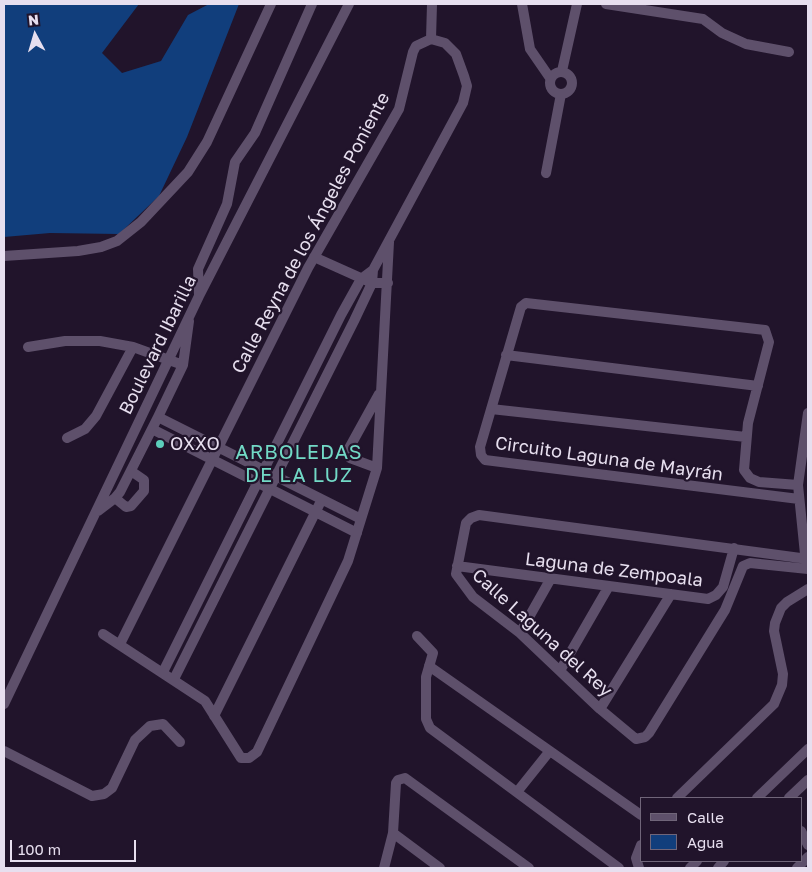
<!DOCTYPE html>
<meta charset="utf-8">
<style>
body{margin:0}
#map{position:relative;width:812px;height:872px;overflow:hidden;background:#21142b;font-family:"Golos Text",sans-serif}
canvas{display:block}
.frame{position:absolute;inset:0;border:5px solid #e7dfef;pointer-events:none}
.legend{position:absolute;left:640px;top:797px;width:162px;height:65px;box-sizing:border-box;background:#21142b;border:1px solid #706579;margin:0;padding:6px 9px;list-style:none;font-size:15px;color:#e7dfef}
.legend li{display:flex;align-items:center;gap:10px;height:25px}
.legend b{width:25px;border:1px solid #706579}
.north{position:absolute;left:10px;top:10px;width:50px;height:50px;-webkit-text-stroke:4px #21142b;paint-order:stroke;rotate:354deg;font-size:14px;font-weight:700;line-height:20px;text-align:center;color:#e7dfef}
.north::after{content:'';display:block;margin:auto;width:18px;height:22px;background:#e7dfef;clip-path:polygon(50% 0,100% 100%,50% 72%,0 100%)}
.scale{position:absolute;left:10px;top:840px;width:126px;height:22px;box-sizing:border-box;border:2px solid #e7dfef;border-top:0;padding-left:6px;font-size:15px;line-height:18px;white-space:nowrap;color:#e7dfef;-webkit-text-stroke:4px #21142b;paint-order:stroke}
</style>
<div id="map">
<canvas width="812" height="872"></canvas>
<div class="frame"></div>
<ul class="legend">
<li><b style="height:6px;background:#5e506b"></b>Calle</li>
<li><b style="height:14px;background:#113e7c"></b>Agua</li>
</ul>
<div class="north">N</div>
<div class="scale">100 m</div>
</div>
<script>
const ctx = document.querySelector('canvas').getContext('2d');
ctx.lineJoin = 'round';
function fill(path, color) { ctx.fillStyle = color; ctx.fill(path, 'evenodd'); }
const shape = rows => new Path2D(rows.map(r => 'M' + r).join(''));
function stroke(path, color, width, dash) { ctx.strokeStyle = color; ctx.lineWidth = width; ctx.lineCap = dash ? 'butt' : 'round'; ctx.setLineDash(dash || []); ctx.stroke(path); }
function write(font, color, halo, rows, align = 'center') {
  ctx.font = font + ' "Golos Text",sans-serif'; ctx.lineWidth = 4.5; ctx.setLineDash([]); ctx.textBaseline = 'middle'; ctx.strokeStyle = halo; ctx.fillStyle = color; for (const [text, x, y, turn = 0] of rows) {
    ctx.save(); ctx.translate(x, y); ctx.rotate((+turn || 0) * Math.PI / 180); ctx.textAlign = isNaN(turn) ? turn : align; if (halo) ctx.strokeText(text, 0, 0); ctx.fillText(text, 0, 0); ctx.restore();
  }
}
fill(shape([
 [4,4,139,4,102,53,122,73,161,61,188,15,209,4,239,4,187,137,159,196,119,234,50,233,4,237]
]), '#113e7c');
stroke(shape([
 [522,4,530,49,550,78],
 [606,4,703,19,722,33,746,44,789,52],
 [431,39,432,4],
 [562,71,577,4],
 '550 83a11 11 0 1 1 22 0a11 11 0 1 1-22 0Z',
 [546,173,561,94],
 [4,256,78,251,101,247,117,241,141,222,188,172,207,142,271,4],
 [314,257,372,283,388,283],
 [199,295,198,269,227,204,235,162,255,133,312,4],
 [28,347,65,341,100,341,133,347,183,365],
 [506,355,758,386],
 [491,409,746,437],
 [158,417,361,519],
 [152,429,357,533],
 [67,438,85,429,96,416,133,347],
 [377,468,350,458,347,452,379,394],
 [798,485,759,482,750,478,744,470,748,423,769,342,765,330,526,303,521,307,480,447,481,455,485,460,799,499],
 [115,498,126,507,131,506,144,491,144,480,131,471],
 [98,511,115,498,120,492,158,417,183,365,189,321],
 [808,559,479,515,471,518,466,523,456,574,473,597,520,633,600,709,636,739,645,737,649,733,725,610,743,566,750,563,808,569],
 [806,564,798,485,808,413],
 [457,566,708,599,716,595,723,587,734,548],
 [520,633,550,580],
 [103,634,205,701,241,758,249,758,257,752,348,561,377,468,389,242],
 [417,636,433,653,426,677,426,719,430,728,619,868],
 [120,644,308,268,399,109,413,52,416,46,431,39,445,43,456,54,464,76,467,86,463,103,373,270,361,279,341,315,163,672],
 [429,666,641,815],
 [561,669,609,586],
 [174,679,354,321,372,283,373,270],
 [4,704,199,296,349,4],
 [600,709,671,594],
 [214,716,321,501],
 [4,751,92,796,104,794,112,788,135,740,150,726,163,724,180,742],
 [517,792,549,752],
 [677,798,774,704,782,685,783,674,774,631,775,623,781,608,787,602,808,589],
 [757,798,808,749],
 [789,798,808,780],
 [801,831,808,845],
 [393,833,440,868],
 [384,868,393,833,396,783,398,780,405,778,529,868],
 [639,868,636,858,641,845],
 [690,868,697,861],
 [718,868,724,861],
 [797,868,808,857]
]), '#5e506b', 10);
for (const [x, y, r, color] of [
 [160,444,5,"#5ccebb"]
]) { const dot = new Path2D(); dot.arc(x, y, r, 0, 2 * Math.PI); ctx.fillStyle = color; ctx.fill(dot); stroke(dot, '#21142b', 2); }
write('18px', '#e7dfef', '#21142b', [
 ["Calle Reyna de los Ángeles Poniente",311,233,-62],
 ["Boulevard Ibarilla",158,345,-64],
 ["Circuito Laguna de Mayrán",609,459,8],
 ["Laguna de Zempoala",614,570,7],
 ["Calle Laguna del Rey",542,633,42]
]);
write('18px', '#e7dfef', '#21142b', [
 ["OXXO",170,444]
], 'left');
ctx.letterSpacing = '1px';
write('20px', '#72d9c6', '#21142b', [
 ["ARBOLEDAS",299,453],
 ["DE LA LUZ",299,476]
]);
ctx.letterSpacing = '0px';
</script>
